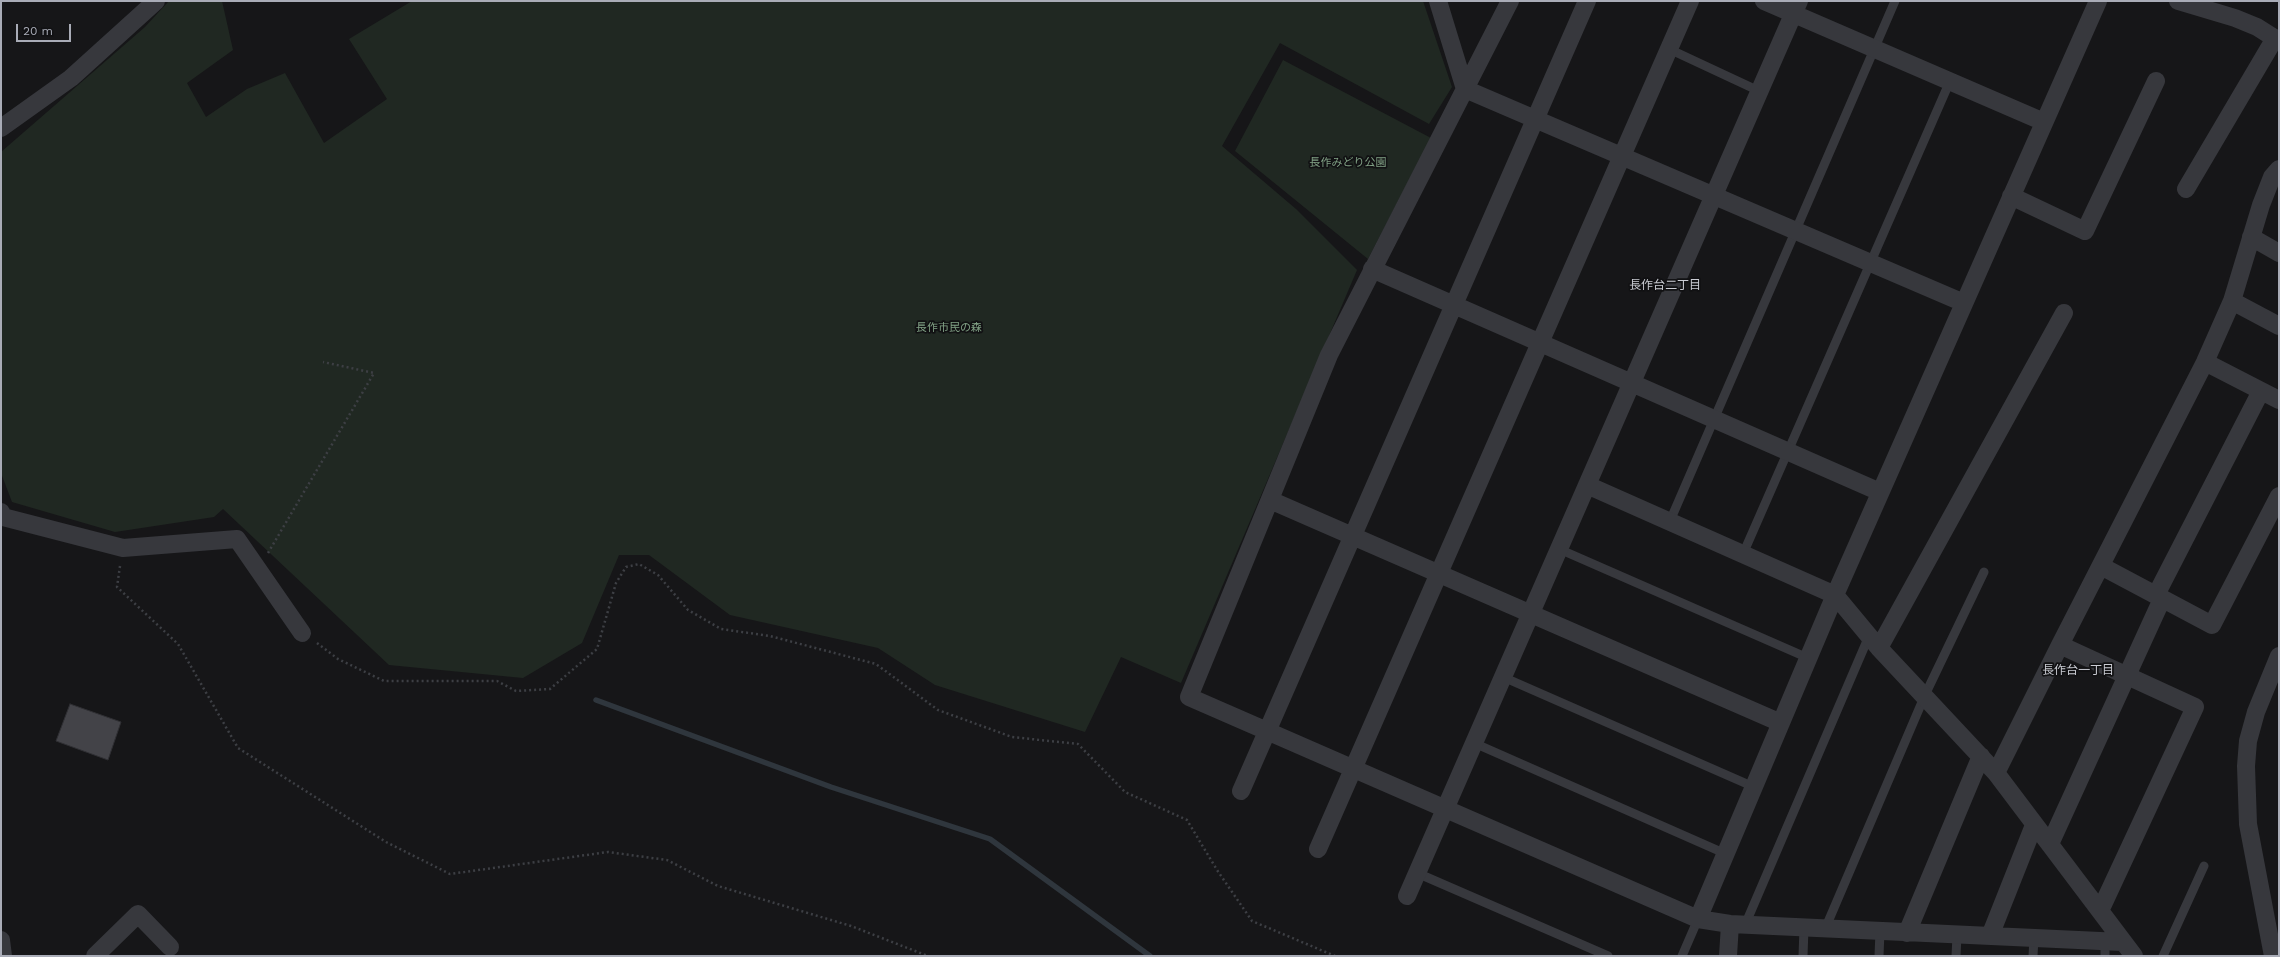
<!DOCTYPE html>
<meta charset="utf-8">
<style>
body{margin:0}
#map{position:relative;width:2280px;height:957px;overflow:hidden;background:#161618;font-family:"Work Sans",sans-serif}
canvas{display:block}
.frame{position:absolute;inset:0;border:2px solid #a9acb7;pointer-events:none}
.scale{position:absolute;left:16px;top:24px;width:55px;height:18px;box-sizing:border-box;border:2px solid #a9acb7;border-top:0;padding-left:5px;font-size:12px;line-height:14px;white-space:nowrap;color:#a9acb7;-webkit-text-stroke:3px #111113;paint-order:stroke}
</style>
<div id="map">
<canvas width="2280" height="957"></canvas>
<div class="frame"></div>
<div class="scale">20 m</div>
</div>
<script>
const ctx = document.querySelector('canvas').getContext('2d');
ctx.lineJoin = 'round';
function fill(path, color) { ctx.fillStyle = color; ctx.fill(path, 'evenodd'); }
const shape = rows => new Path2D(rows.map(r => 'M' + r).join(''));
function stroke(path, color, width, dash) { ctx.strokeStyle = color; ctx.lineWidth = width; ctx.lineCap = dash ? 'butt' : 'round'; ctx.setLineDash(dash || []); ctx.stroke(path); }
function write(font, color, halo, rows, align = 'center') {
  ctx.font = font + ' "Work Sans","Noto Sans JP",sans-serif'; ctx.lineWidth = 3.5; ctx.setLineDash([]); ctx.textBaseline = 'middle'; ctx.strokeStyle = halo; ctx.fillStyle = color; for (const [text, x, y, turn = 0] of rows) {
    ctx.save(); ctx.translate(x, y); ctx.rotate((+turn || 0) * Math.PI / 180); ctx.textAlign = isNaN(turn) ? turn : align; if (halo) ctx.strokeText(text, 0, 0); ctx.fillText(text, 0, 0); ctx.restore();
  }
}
fill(shape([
 [169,1,222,1,233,50,187,83,206,117,247,89,285,73,324,143,387,99,349,39,412,1,1423,1,1452,87,1429,124,1280,43,1222,146,1296,209,1357,270,1181,683,1121,657,1085,732,935,685,878,648,730,615,649,555,619,555,582,643,523,678,389,665,223,509,214,517,115,532,12,502,1,473,1,152,145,27],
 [1283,60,1431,138,1368,259,1235,151]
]), '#202822');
stroke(shape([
 [596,700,831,787,990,839,1150,956]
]), '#2f363d', 5.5);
const building = shape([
 [70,704,121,722,108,760,56,741,70,704]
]);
fill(building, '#434348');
stroke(building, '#303034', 1);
stroke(shape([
 [268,553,374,373,323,362],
 [120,566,117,587,178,644,238,748,386,842,450,874,608,852,667,860,718,886,851,926,928,956],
 [317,643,338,659,384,681,497,681,516,691,550,689,597,649,616,583,626,567,639,564,658,575,688,610,721,629,770,636,876,664,938,710,1012,737,1078,744,1125,792,1187,820,1217,870,1252,921,1335,956]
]), '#3d3f44', 2.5, [2, 3]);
stroke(shape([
 [1669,49,1759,91],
 [1670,521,1895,1],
 [1559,549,1808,658],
 [1743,554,1950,81],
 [1503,677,1754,787],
 [1474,743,1726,854],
 [1417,873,1608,956],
 [1745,925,1869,636],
 [1825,929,1925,695,1984,572],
 [1682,956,1698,919],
 [1803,956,1804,928],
 [1879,956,1880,931],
 [1956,956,1957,935],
 [2033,956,2034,938],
 [2105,956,2105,941],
 [2163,956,2204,866]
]), '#37383d', 9);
stroke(shape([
 [1438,1,1465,89,1964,303],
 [1510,1,1329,355,1189,697,1698,919,1730,924,2122,942],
 [1764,1,2044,122],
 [2178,1,2235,18,2257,27,2279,41],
 [1,128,71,78,156,1],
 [2186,189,2275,38],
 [2011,196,2085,231,2156,81],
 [2251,237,2279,253],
 [1372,269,1880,492],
 [2232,301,2279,326],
 [2205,362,2279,400],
 [1587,485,1835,595,1879,648,1996,773,2134,956],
 [1270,500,1781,723],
 [1,512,3,517,123,548,237,539,302,633],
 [2101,566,2212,625,2279,496],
 [2156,595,2261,391],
 [2060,645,2195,707,2100,911],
 [1879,648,2064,313],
 [1996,773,2060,645,2205,362,2232,301,2261,205,2272,177,2279,169],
 [1241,791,1587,1],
 [2050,844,2162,599],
 [1318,849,1690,1],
 [1407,896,1799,1],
 [1698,919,1835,595,2098,1],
 [1907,933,1981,756],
 [1990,936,2034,825],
 [1,940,3,956],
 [95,956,138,914,170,947],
 [1728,956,1730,924],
 [2273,956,2248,824,2246,766,2248,741,2256,712,2279,656]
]), '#37383d', 18);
write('11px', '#81a185', '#111113', [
 ["長作みどり公園",1348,163],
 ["長作市民の森",949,328]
]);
write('12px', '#caccd3', '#111113', [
 ["長作台二丁目",1665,285],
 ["長作台一丁目",2078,670]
]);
</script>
